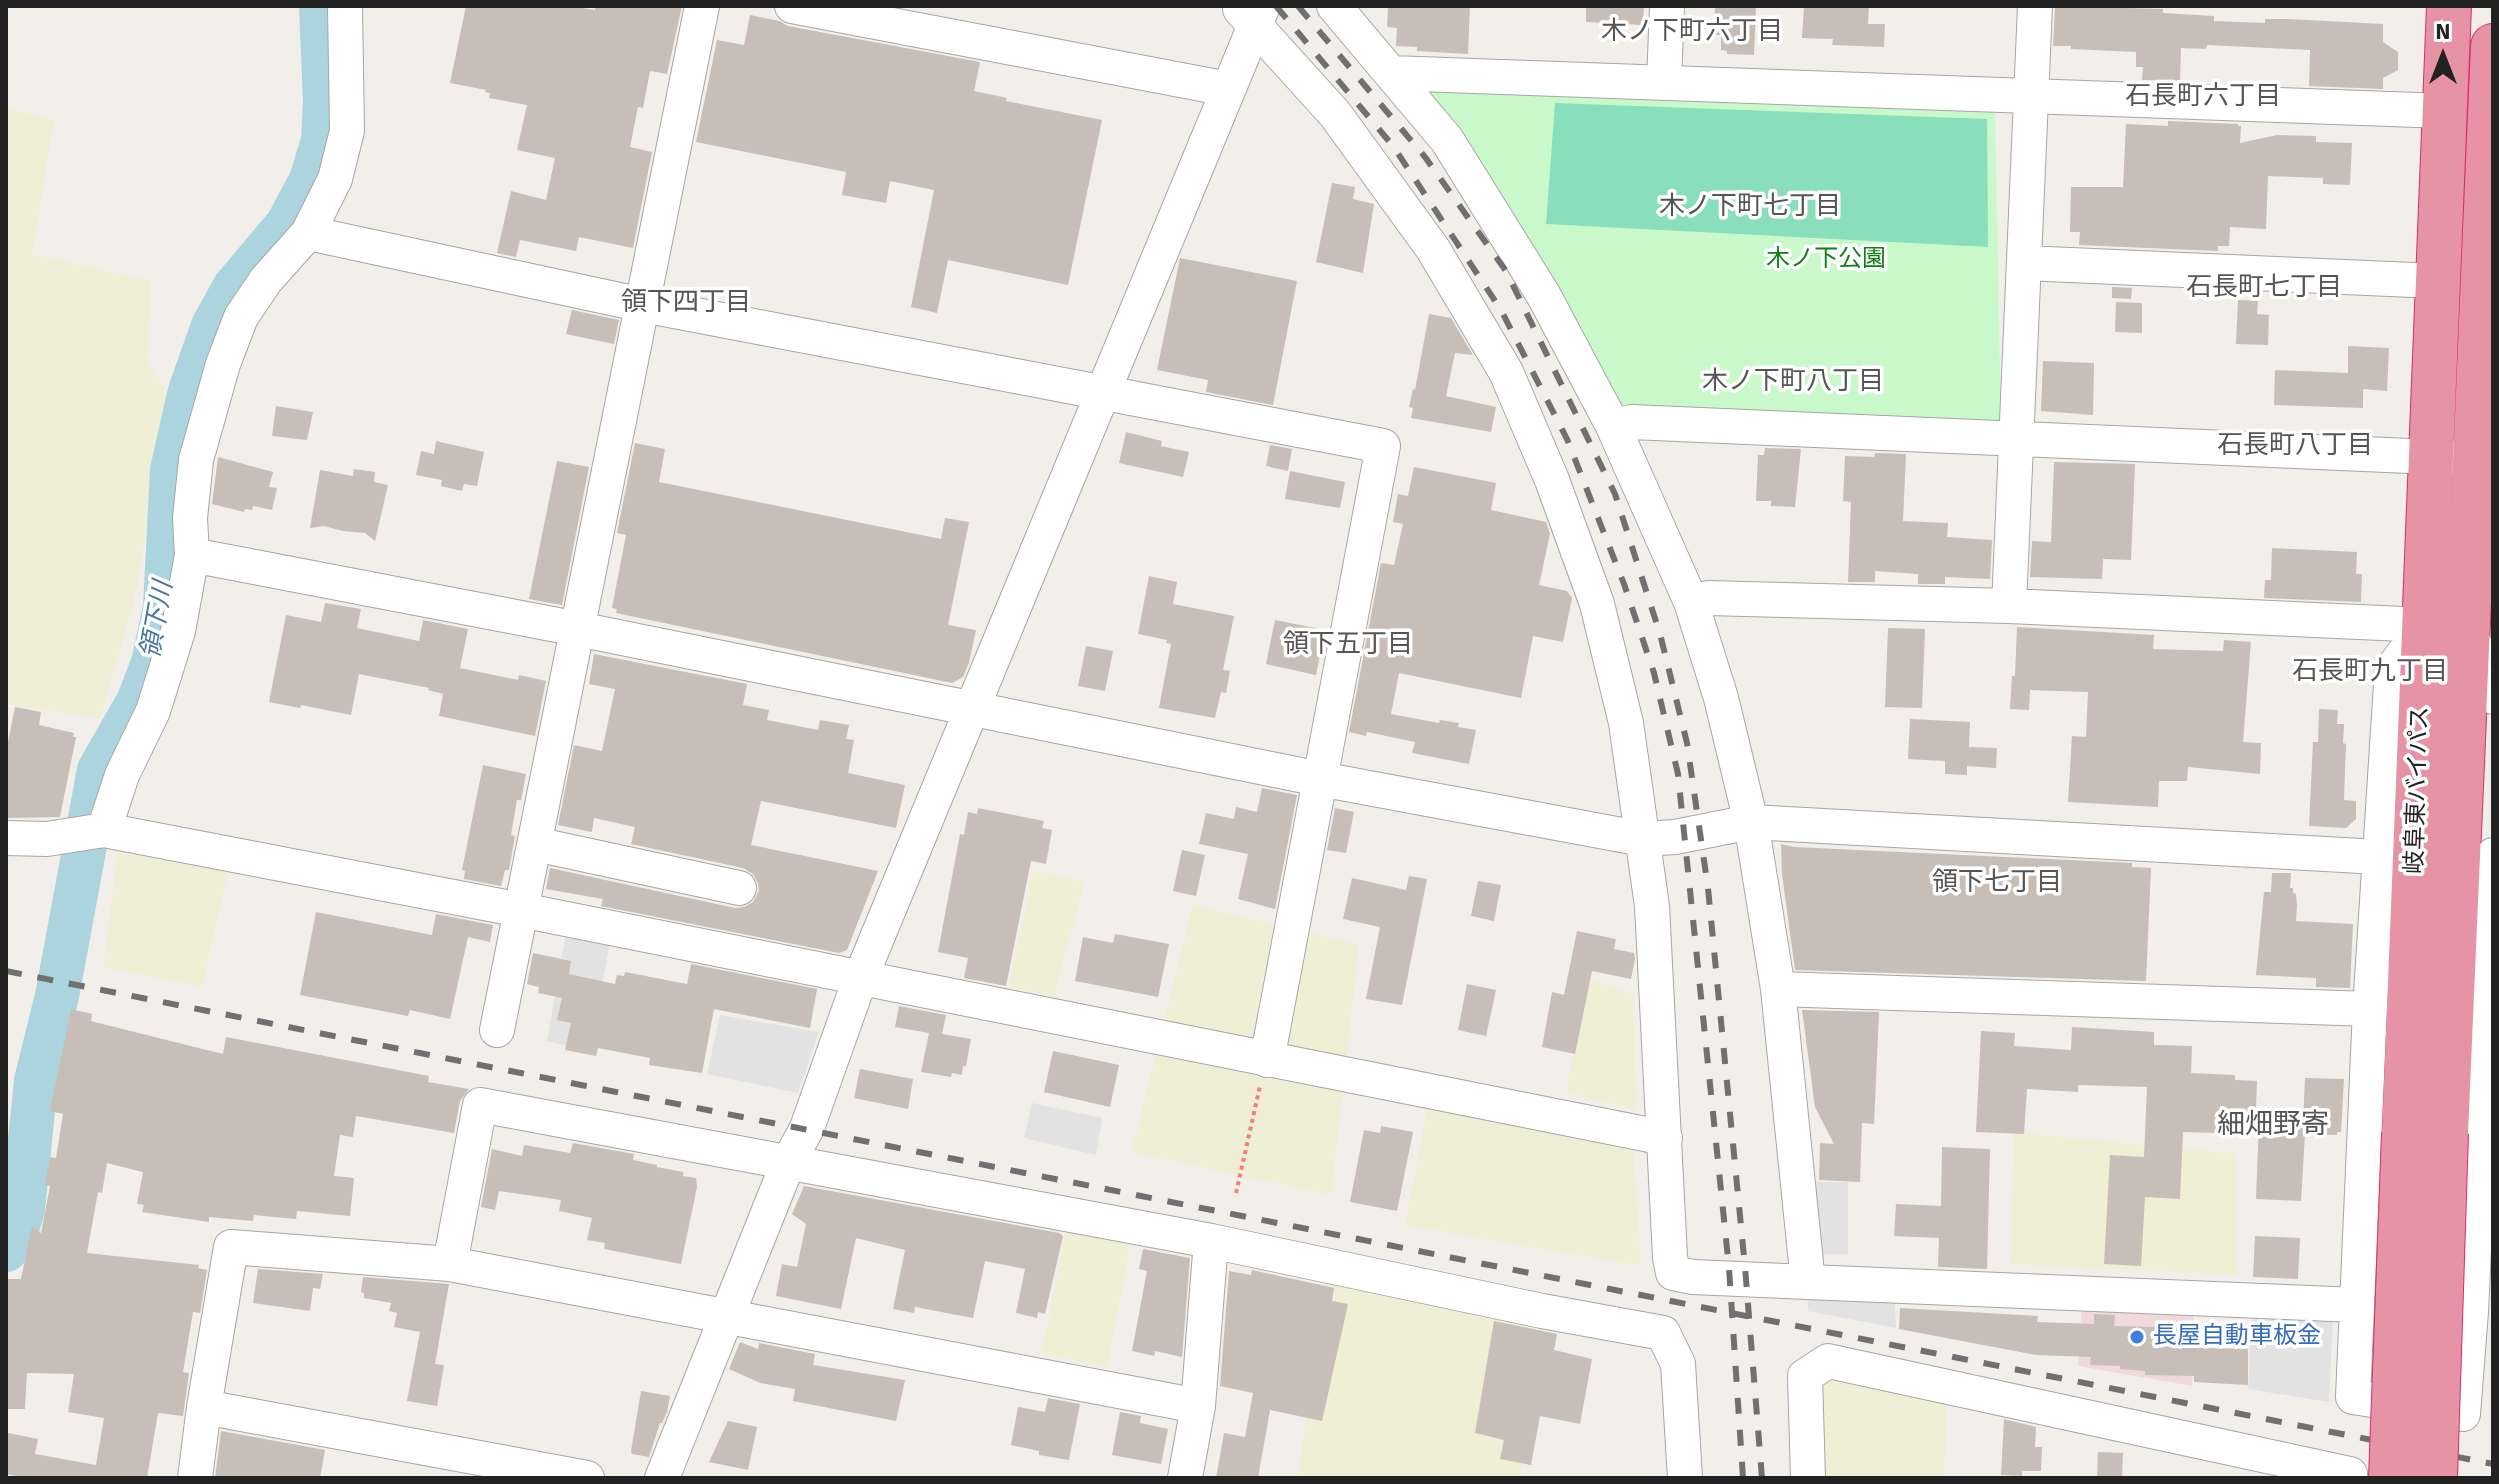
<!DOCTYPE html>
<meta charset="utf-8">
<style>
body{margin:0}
#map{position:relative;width:2499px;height:1484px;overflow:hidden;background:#f2eee9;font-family:Signika,sans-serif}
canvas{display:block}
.frame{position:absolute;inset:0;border:8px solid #222;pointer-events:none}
.north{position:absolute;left:2403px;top:16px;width:80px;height:80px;-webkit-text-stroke:6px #fff;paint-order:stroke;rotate:0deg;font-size:22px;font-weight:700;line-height:32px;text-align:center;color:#222}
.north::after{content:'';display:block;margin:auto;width:28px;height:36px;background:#222;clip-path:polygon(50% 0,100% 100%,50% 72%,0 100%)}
</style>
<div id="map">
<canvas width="2499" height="1484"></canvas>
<div class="frame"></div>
<div class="north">N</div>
</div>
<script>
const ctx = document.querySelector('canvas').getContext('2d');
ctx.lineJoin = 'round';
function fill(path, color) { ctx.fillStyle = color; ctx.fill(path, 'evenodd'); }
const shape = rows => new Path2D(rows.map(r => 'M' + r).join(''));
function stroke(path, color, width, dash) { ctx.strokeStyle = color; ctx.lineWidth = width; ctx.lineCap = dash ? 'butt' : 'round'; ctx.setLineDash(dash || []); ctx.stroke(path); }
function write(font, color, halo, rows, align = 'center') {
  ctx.font = font + ' Signika,"Noto Sans JP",sans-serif'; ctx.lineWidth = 7; ctx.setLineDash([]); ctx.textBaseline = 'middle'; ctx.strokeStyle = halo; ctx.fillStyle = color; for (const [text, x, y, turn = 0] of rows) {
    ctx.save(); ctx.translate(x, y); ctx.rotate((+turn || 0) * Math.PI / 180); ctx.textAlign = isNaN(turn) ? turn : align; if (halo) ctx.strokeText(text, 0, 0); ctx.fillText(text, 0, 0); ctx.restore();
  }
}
fill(shape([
 [2082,1304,2194,1308,2192,1386,2078,1366]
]), '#f1d9d9');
fill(shape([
 [6,108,54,120,32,254,151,281,147,363,171,397,133,605,100,718,6,704],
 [119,845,229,866,202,987,103,967],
 [1033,871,1084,882,1054,997,1009,987],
 [1193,905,1359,945,1331,1195,1132,1152],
 [1588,980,1633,994,1636,1110,1566,1092],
 [1429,1100,1632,1135,1641,1266,1405,1225],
 [2014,1132,2236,1154,2236,1275,2011,1264],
 [1067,1225,1132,1236,1107,1367,1042,1353],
 [1325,1281,1548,1327,1519,1478,1298,1478],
 [1823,1369,1947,1397,1944,1478,1812,1478]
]), '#eeefd5');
fill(shape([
 [1423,89,1995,112,2001,424,1621,404]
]), '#c9f9cb');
fill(shape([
 [1555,103,1987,119,1988,247,1546,224]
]), '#89debb');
fill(shape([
 [567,927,611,937,590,1051,547,1041],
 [720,1015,819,1032,798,1093,707,1074],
 [1032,1103,1102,1118,1096,1155,1024,1138],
 [1812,1182,1848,1182,1848,1254,1819,1254],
 [1808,1292,1894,1296,1896,1328,1808,1311],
 [2252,1313,2333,1317,2329,1402,2248,1389]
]), '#e2e2e2');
stroke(shape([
 [6,1250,13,1242,23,1209,36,1081,57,996,99,770,138,702,153,663,165,607,172,470,190,391,213,326,234,288,287,225,311,180,323,141,325,101,321,6]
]), '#abd4de', 44);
fill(shape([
 [466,6,570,6,595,10,596,6,682,6,667,74,650,71,643,108,638,107,630,147,652,152,633,248,579,237,576,251,520,240,516,257,497,253,511,191,546,200,555,158,517,150,527,105,489,98,490,93,485,92,486,90,450,83],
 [1388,6,1470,6,1468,54,1417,51,1417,47,1396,46,1397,28,1387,27],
 [1586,6,1644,6,1643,25,1586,22],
 [1715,6,1756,6,1754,55,1727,54,1727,51,1721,50,1721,35,1714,35],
 [1804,6,1869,6,1868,24,1885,24,1884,47,1832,45,1833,39,1802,38],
 [2055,6,2163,9,2163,13,2214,16,2214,21,2265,23,2265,19,2288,19,2383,24,2383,42,2398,52,2398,70,2383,78,2383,89,2309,86,2310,50,2207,45,2206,49,2181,48,2180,81,2142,80,2143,67,2136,67,2136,52,2071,49,2071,46,2053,46],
 [750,15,779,21,788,26,980,62,974,91,1007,98,1006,101,1102,120,1068,285,948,260,937,313,911,307,934,190,890,181,886,203,842,195,846,172,696,142,717,40,744,45],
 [2168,121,2238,124,2238,126,2241,126,2240,143,2277,135,2316,136,2316,142,2352,143,2350,185,2323,184,2323,178,2268,176,2266,229,2230,227,2229,246,2218,246,2218,251,2079,245,2080,232,2070,232,2071,187,2123,187,2126,124,2168,126],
 [1332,183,1355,187,1353,199,1374,204,1363,273,1316,262],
 [1180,258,1297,281,1273,405,1206,392,1208,380,1157,370],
 [2112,287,2132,288,2131,299,2112,298],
 [2238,300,2258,301,2257,314,2269,315,2268,345,2236,344],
 [2116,302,2142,303,2142,333,2115,332],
 [572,310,619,320,614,344,566,334],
 [1429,314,1451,318,1473,355,1455,353,1446,396,1496,407,1491,432,1411,418,1413,408,1409,407,1413,389,1415,390],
 [2348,346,2389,348,2387,391,2363,389,2363,408,2274,405,2275,370,2348,373],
 [2043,361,2094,363,2093,415,2041,411],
 [276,406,313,412,307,440,272,436],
 [1126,432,1162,441,1161,446,1189,452,1183,477,1119,463],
 [436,441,484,452,477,486,464,484,462,491,441,486,442,480,416,475,421,451,434,454],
 [635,443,665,449,659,482,941,539,945,518,969,522,948,625,976,630,969,663,963,677,952,683,616,613,617,609,612,608,626,535,617,533],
 [1270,445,1292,449,1288,471,1266,466],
 [1765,448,1801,449,1795,507,1771,506,1771,501,1756,501,1758,455,1764,455],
 [1875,453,1906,454,1903,521,1948,523,1947,537,1992,540,1990,579,1945,577,1945,584,1918,584,1918,574,1875,571,1875,582,1848,582,1851,502,1843,501,1845,456,1874,457],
 [218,457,273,472,269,487,277,488,272,510,253,506,252,510,245,509,244,512,212,504],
 [557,461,589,467,562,605,529,599],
 [2054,462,2135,464,2131,560,2103,559,2102,579,2030,577,2032,541,2051,542],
 [1414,467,1496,483,1491,510,1546,522,1550,534,1539,585,1567,591,1572,598,1563,642,1533,636,1521,698,1399,673,1391,714,1439,723,1440,720,1459,723,1458,727,1476,730,1469,764,1412,753,1415,742,1367,732,1366,736,1349,732,1381,563,1394,565,1403,524,1393,522,1398,494,1408,496],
 [354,469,375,472,374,482,388,485,375,541,365,533,343,531,324,526,310,528,320,470,353,476],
 [1290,471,1345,482,1340,508,1285,499],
 [2272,548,2357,552,2356,574,2362,574,2361,602,2264,598,2265,580,2271,580],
 [1149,576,1177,582,1173,604,1234,616,1223,670,1230,671,1226,693,1221,692,1215,718,1159,708,1171,644,1166,643,1167,640,1138,634],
 [325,603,361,609,357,628,419,641,423,620,468,629,460,668,518,680,519,675,546,681,535,736,439,716,443,694,428,690,429,688,359,674,351,715,301,705,300,708,269,702,286,615,321,622],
 [1275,620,1325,630,1316,675,1266,664],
 [2017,627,2154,635,2153,649,2223,651,2224,640,2251,642,2243,742,2261,743,2260,774,2188,767,2187,781,2159,781,2158,807,2068,802,2072,736,2086,737,2088,692,2030,690,2029,710,2010,709,2012,676,2015,676],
 [1888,628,1925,629,1922,708,1885,707],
 [1086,646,1113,651,1105,691,1078,686],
 [594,654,747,684,743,705,769,710,767,720,818,730,820,720,849,725,846,739,854,740,848,773,905,785,896,828,761,801,751,845,878,871,847,950,839,953,601,906,603,899,546,889,550,868,735,908,744,907,753,902,759,891,758,883,753,874,743,868,631,844,635,827,594,818,592,832,558,825,574,745,602,751,615,689,589,684],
 [15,707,41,712,39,725,74,733,73,737,76,737,60,817,6,818,6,752],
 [2319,709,2338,710,2337,724,2344,724,2343,743,2346,744,2344,800,2356,801,2356,819,2346,828,2309,826,2313,742,2318,742],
 [1910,719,1970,722,1969,747,1997,748,1996,768,1967,766,1967,775,1945,774,1945,761,1908,759],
 [483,765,526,774,521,800,517,800,511,835,515,836,509,870,505,870,501,886,464,879,465,871,462,870],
 [1262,788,1297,795,1275,909,1238,899,1248,854,1199,844,1206,813,1234,819,1236,807,1257,812],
 [978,808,1044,821,1042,828,1052,830,1046,864,1031,861,1006,986,964,978,968,958,938,952,960,834,964,835,968,812,977,814],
 [1335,808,1354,812,1346,853,1327,850],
 [1781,844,1794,847,2132,863,2132,867,2151,868,2146,981,1795,970,1782,874],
 [1182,850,1205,855,1196,896,1173,891],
 [2272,873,2291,873,2290,888,2293,888,2293,893,2296,894,2297,905,2296,921,2353,924,2350,988,2316,987,2316,978,2256,975,2264,892,2271,892],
 [1409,876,1427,879,1402,1005,1366,999,1380,927,1343,919,1352,878,1406,890],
 [1478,881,1501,885,1494,921,1471,916],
 [316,912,432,935,436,914,493,925,490,942,468,937,450,1019,410,1010,408,1016,300,995],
 [1577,931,1616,939,1614,949,1634,953,1635,959,1631,979,1592,971,1575,1054,1542,1047,1552,992,1564,995],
 [1115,934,1169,944,1158,997,1075,981,1083,937,1113,943],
 [533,953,571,961,569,974,615,984,617,975,624,976,625,972,687,984,691,964,817,989,810,1028,714,1009,702,1073,649,1065,650,1058,598,1048,596,1056,565,1050,571,1023,557,1020,562,998,538,993,539,987,527,984],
 [1467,984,1496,990,1486,1036,1458,1030],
 [899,1006,946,1015,942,1034,971,1039,966,1066,963,1066,962,1075,952,1073,951,1077,921,1072,929,1033,895,1027],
 [71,1009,92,1014,91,1021,223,1054,226,1037,429,1076,428,1082,469,1089,460,1101,454,1133,356,1116,353,1137,340,1135,334,1176,354,1178,350,1216,297,1211,296,1219,254,1215,253,1221,209,1217,209,1222,142,1212,144,1205,137,1204,143,1172,107,1163,102,1193,98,1192,87,1253,199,1265,198,1268,207,1270,200,1313,193,1312,183,1372,189,1373,183,1416,158,1413,147,1478,27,1478,6,1474,8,1433,38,1439,35,1454,96,1465,104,1418,68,1412,74,1374,27,1373,25,1409,6,1409,6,1279,21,1279,32,1226,41,1233,50,1186,45,1185,50,1157,56,1158,63,1114,50,1111],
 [1802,1010,1879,1012,1874,1124,1862,1123,1860,1182,1819,1180,1820,1143,1834,1144,1815,1107],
 [2072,1027,2154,1032,2154,1045,2192,1046,2191,1073,2235,1075,2235,1080,2257,1081,2255,1134,2183,1132,2180,1199,2145,1197,2141,1266,2104,1264,2110,1155,2144,1157,2147,1087,2078,1085,2078,1092,2027,1089,2024,1134,1976,1132,1981,1031,2015,1033,2014,1046,2071,1050],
 [1053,1051,1119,1065,1110,1107,1044,1092],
 [860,1069,913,1079,908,1109,854,1098],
 [2305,1078,2344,1079,2341,1132,2337,1132,2337,1135,2305,1134,2301,1201,2256,1199,2259,1122,2303,1123],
 [1381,1126,1413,1132,1397,1211,1350,1202,1364,1130,1380,1133],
 [573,1143,634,1154,633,1160,657,1165,657,1167,683,1172,683,1176,696,1178,697,1187,681,1264,604,1249,605,1243,587,1240,592,1218,559,1211,561,1200,499,1191,495,1210,481,1207,492,1149,522,1156,524,1145,570,1153],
 [1942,1147,1990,1149,1987,1269,1938,1267,1939,1238,1894,1236,1896,1204,1941,1206],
 [804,1186,1059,1233,1063,1236,1045,1314,1038,1312,1037,1318,1016,1313,1025,1269,985,1261,973,1318,915,1307,914,1313,893,1309,905,1250,856,1238,841,1309,776,1296,782,1264,797,1267,806,1224,792,1214],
 [2255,1236,2300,1238,2298,1279,2253,1277],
 [1143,1249,1190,1258,1182,1357,1155,1351,1154,1356,1132,1351,1147,1271,1139,1269],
 [258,1269,323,1274,320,1289,313,1288,310,1311,253,1303],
 [1252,1270,1334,1288,1332,1301,1348,1304,1322,1421,1270,1410,1258,1478,1216,1478,1224,1433,1245,1437,1253,1393,1220,1386,1229,1271,1251,1275],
 [363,1277,449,1284,435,1364,444,1365,437,1406,407,1401,420,1332,394,1327,397,1313,389,1311,391,1303,364,1298,364,1293,361,1292],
 [1900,1308,2038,1316,2037,1322,2094,1324,2094,1314,2115,1315,2114,1326,2205,1328,2205,1348,2248,1349,2248,1385,2194,1382,2194,1376,2145,1375,2145,1371,2120,1369,2120,1366,2090,1365,2091,1357,2036,1355,1899,1329],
 [1494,1321,1557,1334,1554,1350,1592,1359,1580,1424,1540,1416,1531,1465,1500,1459,1504,1440,1475,1433],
 [740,1342,758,1349,759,1343,815,1354,813,1365,905,1380,896,1421,793,1401,795,1389,760,1383,729,1369],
 [641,1391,670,1396,667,1412,662,1423,660,1423,649,1457,632,1454,631,1451],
 [1048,1398,1080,1404,1069,1460,1039,1455,1039,1451,1011,1445,1018,1407,1045,1412],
 [1120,1412,1141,1416,1140,1423,1168,1429,1161,1464,1112,1455],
 [2004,1419,2036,1427,2035,1447,2042,1447,2041,1471,2022,1471,2022,1476,2001,1475],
 [728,1421,757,1427,748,1470,709,1462],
 [221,1431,325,1450,320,1478,215,1478],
 [2098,1452,2123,1453,2122,1478,2097,1478]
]), '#c7beb8');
const minor = shape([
 [792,6,1228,89],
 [1334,6,1447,140,1544,296,1613,426,1691,602,1721,698,1751,822,1778,989,1808,1282,2357,1305],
 [1240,9,1335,114,1433,249,1506,372,1552,480,1597,604,1626,723,1652,906,1670,1257,1673,1273,1693,1277,1808,1282],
 [1391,73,2445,111],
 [1664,82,1667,6],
 [308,233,643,305,1383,446,1267,1060],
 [2024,263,2436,281],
 [1613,426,1632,422,2455,458],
 [192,555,578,629,1320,779,1643,839,1675,837,1751,822,2379,857],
 [1691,602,1708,598,2009,606,2425,625],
 [2009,606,2035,6],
 [2425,625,2392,669,2370,1009,2353,1397,2463,1414,2471,1312,2493,855],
 [2470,636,2484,661,2493,697],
 [104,830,122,775,153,711,178,631,192,555,190,518,196,460,223,364,241,317,266,280,308,233,335,179,347,131,345,6],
 [6,838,47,839,104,830,521,910,1665,1138],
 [535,844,739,888],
 [1778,989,2370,1009],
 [497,1030,702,6],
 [450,1264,480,1105,1211,1241,1542,1311,1663,1333,1678,1364,1685,1478],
 [204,1407,587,1478],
 [195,1478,204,1407,231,1247,450,1264,1198,1406],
 [662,1478,788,1163,807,1128,860,979,1263,6],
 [1185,1478,1198,1406,1211,1241],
 [1808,1478,1805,1376,1828,1361,2350,1474]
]);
const highway = shape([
 [2404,1133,2449,6],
 [2446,1133,2493,46]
]);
stroke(minor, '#a6a6a6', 36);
stroke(highway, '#d92d6d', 46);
stroke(shape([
 [1236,1193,1260,1086]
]), '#f77e74', 4, [4, 4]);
stroke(minor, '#fff', 34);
stroke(highway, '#e693a5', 44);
stroke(shape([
 [1276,6,1393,146,1501,310,1567,439,1624,584,1654,673,1678,774,1729,1268,1743,1478],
 [1298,6,1425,157,1506,271,1615,494,1660,634,1687,743,1708,888,1745,1267,1762,1478],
 [6,971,2493,1464]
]), '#707070', 6, [16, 16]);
const highwayBridge = shape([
 [2391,1478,2404,1133],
 [2435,1478,2446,1133]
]);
stroke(highwayBridge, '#d92d6d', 46, []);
stroke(highwayBridge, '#e693a5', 44);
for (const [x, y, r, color] of [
 [2137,1337,8,"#3f7fe0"]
]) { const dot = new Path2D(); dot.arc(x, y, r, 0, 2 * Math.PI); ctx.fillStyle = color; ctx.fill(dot); stroke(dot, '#fff', 3); }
write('24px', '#0e8115', '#fff', [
 ["木ノ下公園",1826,260]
]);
write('24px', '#222', '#fff', [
 ["岐阜東バイパス",2418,790,-88]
]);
write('24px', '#366cbe', '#fff', [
 ["長屋自動車板金",2153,1337]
], 'left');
write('26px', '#555', '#fff', [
 ["木ノ下町六丁目",1692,32],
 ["石長町六丁目",2203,97],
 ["木ノ下町七丁目",1750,207],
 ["石長町七丁目",2264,288],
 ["領下四丁目",686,303],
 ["木ノ下町八丁目",1793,382],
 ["石長町八丁目",2295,446],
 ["領下五丁目",1348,645],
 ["石長町九丁目",2370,672],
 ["領下七丁目",1997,883]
]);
write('italic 26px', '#4978a1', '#fff', [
 ["領下川",158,620,-80]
]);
write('28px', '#555', '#fff', [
 ["細畑野寄",2273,1126]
]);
</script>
